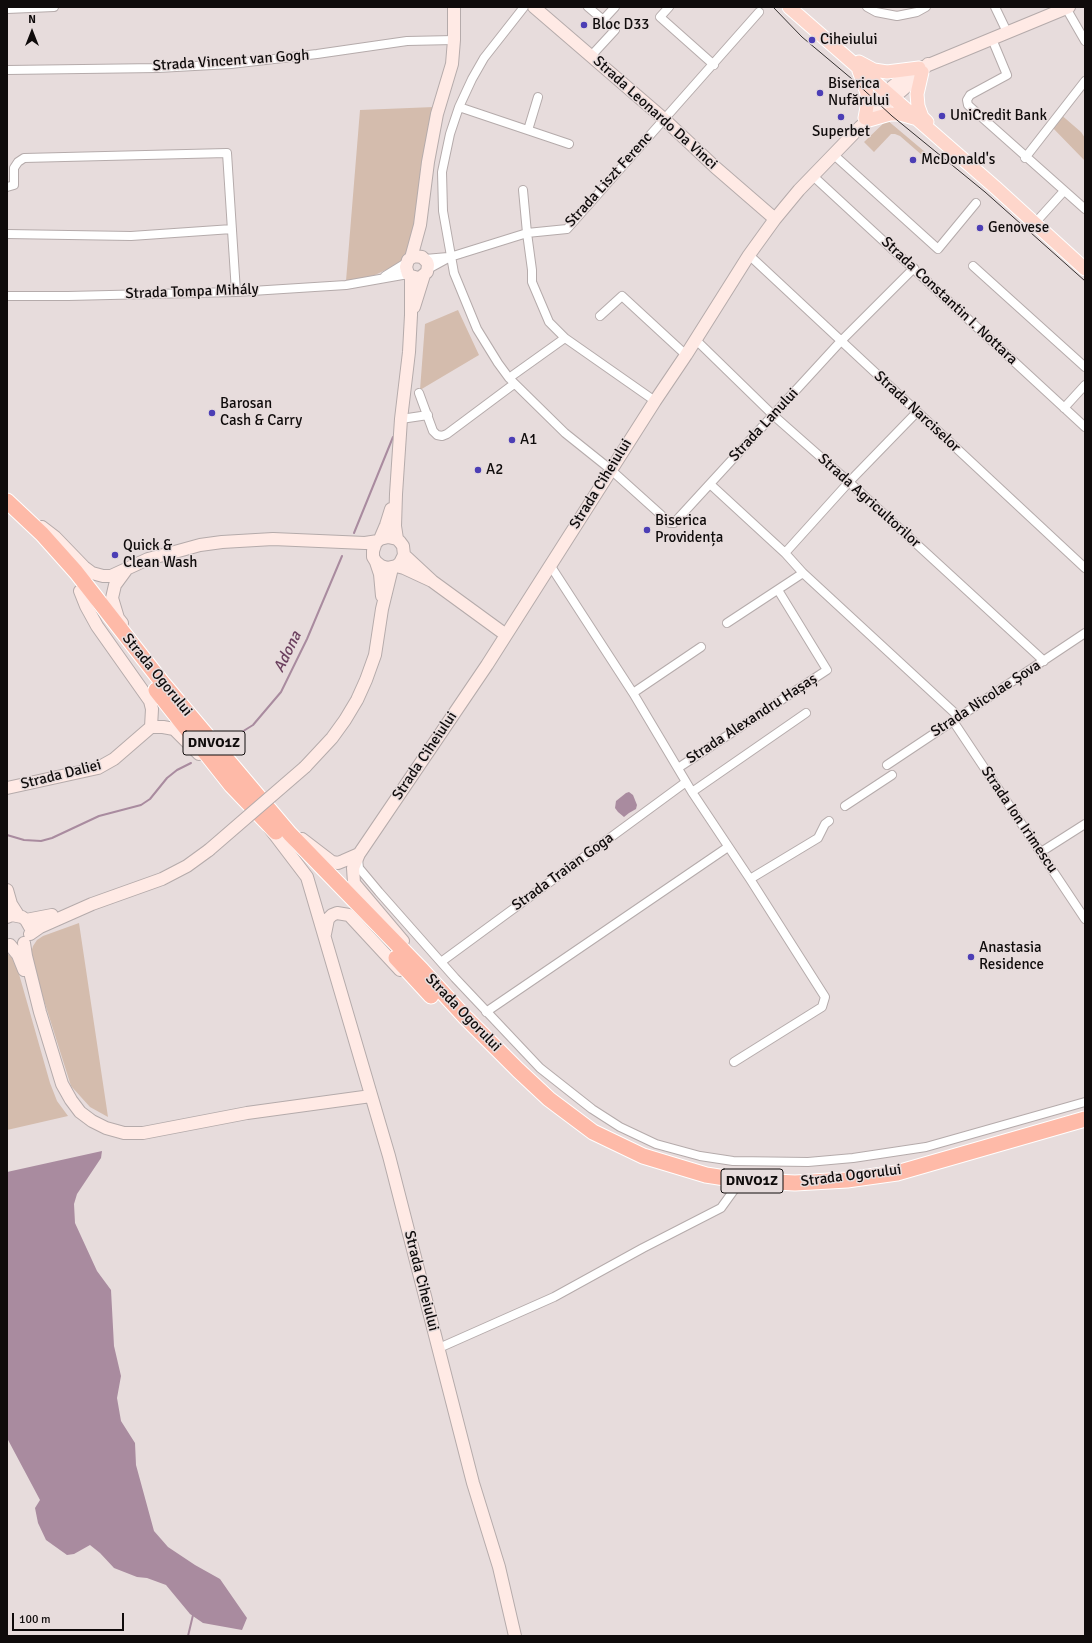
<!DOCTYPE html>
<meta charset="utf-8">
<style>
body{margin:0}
#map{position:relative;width:1092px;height:1643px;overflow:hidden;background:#e7dcdc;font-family:Signika,sans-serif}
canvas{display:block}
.frame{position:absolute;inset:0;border:8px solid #0f0b0b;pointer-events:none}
.north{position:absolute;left:12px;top:12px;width:40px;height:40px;-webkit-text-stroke:3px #e7dcdc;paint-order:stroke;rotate:0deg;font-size:11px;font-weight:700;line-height:16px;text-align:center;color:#0f0b0b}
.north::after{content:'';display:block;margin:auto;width:14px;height:18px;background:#0f0b0b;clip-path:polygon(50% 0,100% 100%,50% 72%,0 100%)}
.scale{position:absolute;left:12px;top:1613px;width:112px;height:18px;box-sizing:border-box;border:2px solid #0f0b0b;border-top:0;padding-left:5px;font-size:12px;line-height:14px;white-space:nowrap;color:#0f0b0b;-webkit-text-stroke:3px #e7dcdc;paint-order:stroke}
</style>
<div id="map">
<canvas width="1092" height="1643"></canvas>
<div class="frame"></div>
<div class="north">N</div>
<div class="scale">100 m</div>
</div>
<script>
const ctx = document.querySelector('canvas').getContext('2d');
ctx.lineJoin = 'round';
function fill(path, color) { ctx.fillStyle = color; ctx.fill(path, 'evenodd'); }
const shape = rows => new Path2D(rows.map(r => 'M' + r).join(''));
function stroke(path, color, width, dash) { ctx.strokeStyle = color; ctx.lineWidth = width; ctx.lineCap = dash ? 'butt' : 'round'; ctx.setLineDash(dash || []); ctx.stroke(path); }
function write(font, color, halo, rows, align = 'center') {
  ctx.font = font + ' Signika,sans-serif'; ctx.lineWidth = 3; ctx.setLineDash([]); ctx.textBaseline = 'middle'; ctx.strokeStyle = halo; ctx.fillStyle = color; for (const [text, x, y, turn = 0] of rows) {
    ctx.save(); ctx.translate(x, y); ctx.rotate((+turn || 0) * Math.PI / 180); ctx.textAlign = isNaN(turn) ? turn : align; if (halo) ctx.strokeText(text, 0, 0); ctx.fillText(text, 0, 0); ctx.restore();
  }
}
fill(shape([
 [434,107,421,165,415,219,410,247,404,258,394,266,375,275,346,281,360,110],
 [1059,113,1081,132,1085,138,1085,161,1050,125],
 [887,120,931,157,931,163,900,136,895,134,891,134,874,152,864,142],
 [458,310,479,355,420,390,425,324],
 [79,923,108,1117,90,1107,71,1086,30,956,33,946,37,940,43,936],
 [7,953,14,959,17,967,50,1083,57,1101,68,1116,7,1130]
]), '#d4bcad');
fill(shape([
 [629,792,633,795,637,805,636,809,629,813,624,817,618,812,615,808,616,801,626,793],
 [102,1151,101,1158,77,1194,74,1204,75,1223,97,1271,111,1290,114,1346,121,1376,117,1398,121,1421,135,1443,136,1465,154,1531,168,1547,195,1565,220,1579,247,1618,242,1630,203,1623,190,1614,166,1585,147,1578,137,1577,114,1568,100,1553,90,1545,74,1554,67,1555,46,1540,38,1523,35,1508,40,1500,7,1438,7,1172]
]), '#a98b9f');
stroke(shape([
 [354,533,393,437],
 [229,740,253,725,281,692,307,639,342,556],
 [7,835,24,840,41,841,52,838,99,816,141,805,150,799,167,778,177,770,191,763],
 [188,1636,193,1615]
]), '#a98b9f', 2);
const street = shape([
 [524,7,484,58,472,79,459,107,450,134,442,172,443,211,454,273,477,329,498,363,509,378,565,433,610,469,670,523,674,523,841,341,914,268],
 [588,7,615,30,591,56],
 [669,7,660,17,714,65],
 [867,7,876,12,897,16,917,12,926,7],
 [995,7,1007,32],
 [1066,8,1085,41],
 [7,9,54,7],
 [603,20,615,7],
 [992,39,1007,75,970,95,967,100,968,105,1085,209],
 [7,70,158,68,231,64,317,54,407,41,454,40],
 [459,107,569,144],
 [528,130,538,97],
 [834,155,938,249,976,203],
 [1025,158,1085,81],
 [813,176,1085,427],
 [7,187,14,185,14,168,18,162,24,158,227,153,236,292],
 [523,190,527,233,532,270,532,282,549,322,565,338,655,401],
 [1035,223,1064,191],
 [7,234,131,236,232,229],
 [749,255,1085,568],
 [425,259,448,257],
 [973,266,1085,367],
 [428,269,450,257,527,233,567,229,759,12],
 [385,276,406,263],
 [7,296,68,296,236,292,346,285,408,274],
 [600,316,622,296,686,355],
 [695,339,773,415,849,482,1044,661],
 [509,378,565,338],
 [419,393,433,431,437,435,442,436,447,434,514,384],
 [1064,408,1085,385],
 [401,419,428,415],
 [710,484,785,553,803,573,959,717],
 [785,553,849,482,917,412],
 [550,565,633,693,692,792,750,879,825,997,822,1007,734,1062],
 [727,623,803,573],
 [633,693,701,647],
 [953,721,1085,919],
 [887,765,1085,633],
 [678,768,827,670,778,590],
 [692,792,806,713],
 [845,806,892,775],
 [1041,852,1085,824],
 [358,859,359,868,379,892,455,978,540,1068,592,1109,620,1127,656,1144,700,1156,733,1161,808,1162,853,1158,926,1147,1085,1102],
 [750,879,818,838,825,824,829,821],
 [441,962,686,782],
 [486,1012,728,847],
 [439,1348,554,1297,643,1248,721,1208,734,1190]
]);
const secondary = shape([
 [534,7,664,119,715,167,775,219],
 [867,115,886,92,909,73,1069,7],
 [411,258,420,225,428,162,437,114,452,64,454,40,454,7],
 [414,307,424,275],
 [42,527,55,537,84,567,92,573,103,576,111,576,148,559,171,553,200,545,222,542,273,539,365,543,378,541],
 [380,539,386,525,391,509],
 [397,539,395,526,396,494,401,419,409,352,411,315,411,276,408,274,406,267,408,260,414,256,422,257,427,262,428,265,427,272,421,277,418,278,411,276],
 [404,555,432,581,506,635],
 [376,562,380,574,382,596],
 [396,566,400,563,404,555,403,546,400,542,397,539,388,537,380,539,376,542,373,551,373,557,376,562,381,566,387,568,396,566,404,568,432,581],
 [80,591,86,606,97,626,150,701,152,709,151,727],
 [122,623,118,618,112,598,115,585,126,570],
 [305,767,332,738,345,720,357,700,366,680,375,655,382,609,392,568],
 [7,788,98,768,114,759,151,727,163,727,174,729,199,754],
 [269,827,307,877,389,1156,473,1483,499,1567,515,1636],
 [302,839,332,862,338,863,343,861,359,854],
 [7,890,11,904,18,915],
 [7,917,12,915,22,917,26,920,30,927],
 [26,920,52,915],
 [30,934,40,927,92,904,162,879,187,866,209,850],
 [325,934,328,919,332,915,337,913,349,915,400,970],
 [403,941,354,883,353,868,359,854,487,665,655,401,686,355,749,255,775,219,799,190,860,127,915,79,928,64],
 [24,943,26,956,40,1012,62,1084,71,1100,80,1112,92,1121,106,1128,124,1133,143,1133,247,1113,371,1096],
 [10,945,18,955,24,970]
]);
const primary = shape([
 [789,7,996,188,1085,269],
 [859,62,874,70,887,72,919,68],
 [859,71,867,93,867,107,865,118],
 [922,72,917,94,918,106,922,117,927,122],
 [869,120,890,114,900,114,914,118]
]);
const highway = shape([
 [7,501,42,534,76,572,161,681,290,834,422,970,465,1017,518,1070,549,1099,593,1132,643,1156,706,1175,738,1180,795,1183,847,1180,897,1173,1085,1119],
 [156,690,231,785,276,832],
 [396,958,431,996]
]);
stroke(street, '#b5abab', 10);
stroke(secondary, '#b5abab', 14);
stroke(primary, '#fff', 15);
stroke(highway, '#fff', 17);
stroke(street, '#fff', 8);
stroke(secondary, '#ffeae5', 12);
stroke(primary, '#fed6cb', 13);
stroke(highway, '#febaa8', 15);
stroke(shape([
 [773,7,802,37,852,79,892,116,985,192,1085,281]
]), '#353030', 1);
const secondaryBridge = shape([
 [209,850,305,767]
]);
stroke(secondaryBridge, '#b5abab', 14, []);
stroke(secondaryBridge, '#ffeae5', 12);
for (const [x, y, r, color] of [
 [584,25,4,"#4c3eb5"],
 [812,40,4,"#4c3eb5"],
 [820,93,4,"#4c3eb5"],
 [942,116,4,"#4c3eb5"],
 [841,117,4,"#4c3eb5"],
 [913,160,4,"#4c3eb5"],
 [980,228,4,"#4c3eb5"],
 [212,413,4,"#4c3eb5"],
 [512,440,4,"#4c3eb5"],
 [478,470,4,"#4c3eb5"],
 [647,530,4,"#4c3eb5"],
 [115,555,4,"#4c3eb5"],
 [971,957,4,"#4c3eb5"]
]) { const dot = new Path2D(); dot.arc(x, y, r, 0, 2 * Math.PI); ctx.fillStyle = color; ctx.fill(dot); stroke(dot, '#e7dcdc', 1.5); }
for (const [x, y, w] of [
 [214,743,62],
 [752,1181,62]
]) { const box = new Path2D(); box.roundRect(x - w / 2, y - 12, w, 24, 3); ctx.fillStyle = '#e7dcdc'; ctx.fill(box); stroke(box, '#0f0b0b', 1); }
write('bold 14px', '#0f0b0b', null, [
 ["DNVO1Z",214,743],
 ["DNVO1Z",752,1181]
]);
write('15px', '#0f0b0b', '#e7dcdc', [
 ["Bloc D33",592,25],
 ["Ciheiului",820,40],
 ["Biserica",828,84],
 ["Nufărului",828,101],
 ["UniCredit Bank",950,116],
 ["Superbet",841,132,"center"],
 ["McDonald's",921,160],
 ["Genovese",988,228],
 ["Barosan",220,404],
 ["Cash & Carry",220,421],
 ["A1",520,440],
 ["A2",486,470],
 ["Biserica",655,521],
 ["Providența",655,538],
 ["Quick &",123,546],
 ["Clean Wash",123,563],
 ["Anastasia",979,948],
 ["Residence",979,965]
], 'left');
write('15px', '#0f0b0b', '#e7dcdc', [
 ["Strada Vincent van Gogh",231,61,-4],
 ["Strada Leonardo Da Vinci",655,113,42],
 ["Strada Liszt Ferenc",609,180,-48],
 ["Strada Tompa Mihály",192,292,-2],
 ["Strada Constantin I. Nottara",949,301,43],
 ["Strada Narciselor",917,412,43],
 ["Strada Lanului",764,425,-47],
 ["Strada Ciheiului",601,484,-58],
 ["Strada Agricultorilor",869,501,42],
 ["Strada Ogorului",157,675,51],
 ["Strada Nicolae Șova",986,699,-33],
 ["Strada Alexandru Hașaș",752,719,-33],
 ["Strada Ciheiului",425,756,-56],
 ["Strada Daliei",61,775,-14],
 ["Strada Ion Irimescu",1019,820,56],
 ["Strada Traian Goga",563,872,-36],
 ["Strada Ogorului",463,1013,46],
 ["Strada Ogorului",851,1176,-7],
 ["Strada Ciheiului",421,1281,76]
]);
write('italic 16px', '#6b405e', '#e7dcdc', [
 ["Adona",288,652,-64]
]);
</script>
